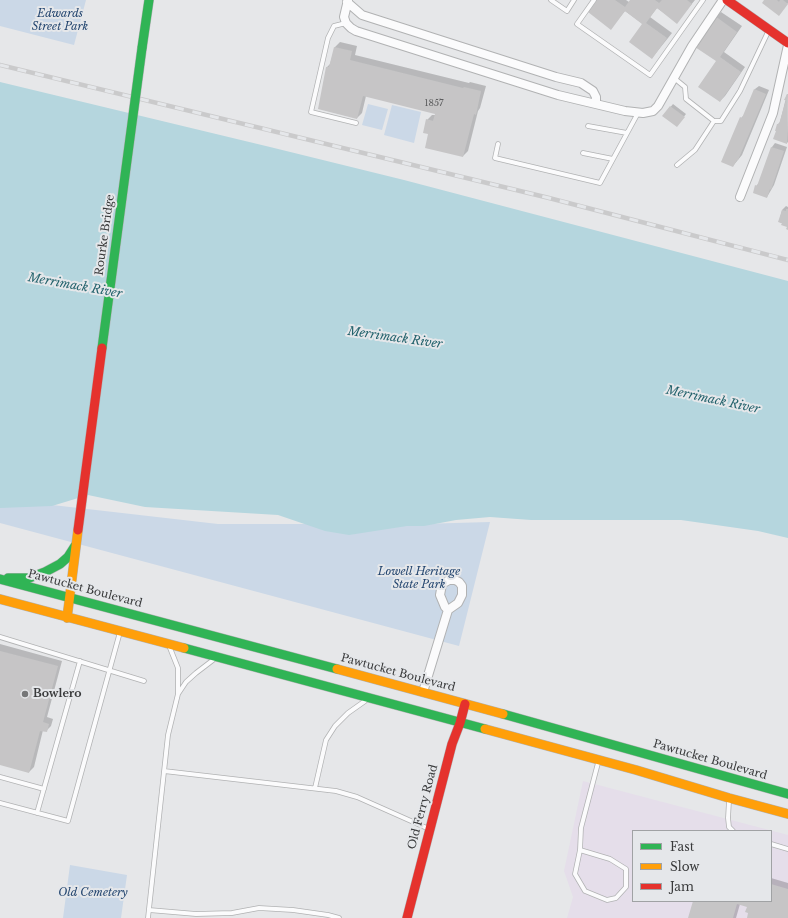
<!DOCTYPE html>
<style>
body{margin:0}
#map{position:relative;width:788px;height:918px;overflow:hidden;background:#e6e7e9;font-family:"Libre Baskerville",serif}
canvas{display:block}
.legend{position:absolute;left:632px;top:830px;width:140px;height:72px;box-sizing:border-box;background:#e5e7ea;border:1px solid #a0a2a4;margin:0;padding:5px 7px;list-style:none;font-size:12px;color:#393a3b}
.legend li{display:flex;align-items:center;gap:8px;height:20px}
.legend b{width:20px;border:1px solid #a0a2a4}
</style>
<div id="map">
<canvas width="788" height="918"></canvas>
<ul class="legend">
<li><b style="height:5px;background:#30b455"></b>Fast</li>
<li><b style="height:5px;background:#ff9f0a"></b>Slow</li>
<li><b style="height:5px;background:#e5322d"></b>Jam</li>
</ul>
</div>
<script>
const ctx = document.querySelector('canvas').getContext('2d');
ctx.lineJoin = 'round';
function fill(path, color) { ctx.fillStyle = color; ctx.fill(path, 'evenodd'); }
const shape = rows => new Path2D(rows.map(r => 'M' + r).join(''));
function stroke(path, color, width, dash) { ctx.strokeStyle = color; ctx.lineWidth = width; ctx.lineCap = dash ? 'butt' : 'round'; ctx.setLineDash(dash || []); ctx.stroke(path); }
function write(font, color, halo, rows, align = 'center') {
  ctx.font = font + ' "Libre Baskerville",serif'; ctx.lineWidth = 4; ctx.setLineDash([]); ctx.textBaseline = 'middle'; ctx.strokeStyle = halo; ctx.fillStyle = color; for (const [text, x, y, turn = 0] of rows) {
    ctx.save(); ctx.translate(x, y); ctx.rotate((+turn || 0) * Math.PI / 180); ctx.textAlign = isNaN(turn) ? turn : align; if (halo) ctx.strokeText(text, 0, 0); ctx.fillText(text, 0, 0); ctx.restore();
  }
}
fill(shape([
 [583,781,788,835,788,918,567,918,573,897,564,871],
 [633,831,771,831,771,901,633,901]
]), '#e5deea');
fill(shape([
 [0,0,86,0,74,45,0,26],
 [368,104,388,109,382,130,362,125],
 [392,105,421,112,414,143,384,135],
 [0,499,218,524,419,524,490,522,459,646,0,523],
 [70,865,127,875,121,918,63,918]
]), '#cbd8e7');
fill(shape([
 [0,82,270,147,404,180,788,281,788,538,758,531,681,520,531,520,490,517,456,520,424,526,407,526,349,535,325,531,278,515,145,507,88,495,52,506,0,508]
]), '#b5d6de');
fill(shape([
 [598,0,626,0,629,2,631,0,695,0,677,22,657,8,650,17,672,33,652,58,643,24,625,11,611,28],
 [766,0,788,0,788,3,781,12],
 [721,12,742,26,724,52,745,67,725,96,720,101,717,61,716,17],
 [340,42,357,46,355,55,469,83,470,82,486,86,480,108,478,111,468,151,463,156,429,133,427,120,432,115,435,115,436,113,366,96,362,113,357,118,327,67,330,64,335,47],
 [759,86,769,90,742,155,733,166,741,118,744,115,755,89],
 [787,94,788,142,787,143,778,124,780,122],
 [673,104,686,114,679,123,664,115],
 [775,143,787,147,774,185,767,197,754,192,756,186,760,182,772,147],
 [786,206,788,207,788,226,779,222,782,210],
 [0,644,62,661,47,717,53,719,51,726,46,731,43,730,34,767,29,772,0,764],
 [771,878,788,883,788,918,748,918,749,912,748,906,740,904,736,918,689,918,694,901,771,901]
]), '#0003');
fill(shape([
 [597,0,615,0,625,7,630,0,655,0,659,3,662,0,687,0,692,4,677,24,657,8,646,23,667,38,652,59,629,42,642,24,625,11,611,30,588,12],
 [764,0,777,0,779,2,780,0,783,0,788,4,779,16,762,3],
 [715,16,737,32,720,57,741,72,720,102,698,87,716,61,695,47],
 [334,47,352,51,350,60,463,88,464,87,481,91,476,115,474,114,463,157,425,148,428,134,423,133,426,119,433,121,435,114,363,96,357,119,318,109,326,67,329,67],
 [754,89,766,94,738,160,737,160,733,167,721,162,740,117,742,118],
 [787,94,788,94,787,144,773,139,776,131,775,131,777,124,779,124,786,100,784,100],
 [670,106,685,117,677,127,662,116],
 [771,147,784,151,771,190,770,189,767,198,753,193,755,185,757,186],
 [786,209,788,209,788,230,786,229,787,227,781,225,782,223,778,222,782,210,786,211],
 [0,651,58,666,43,722,49,724,47,732,40,731,29,773,0,765],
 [771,884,788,889,788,918,747,918,748,913,745,912,747,907,737,904,733,918,688,918,693,901,771,901]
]), '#c6c5c6');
const lane = shape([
 [551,0,567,11,574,0],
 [594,0,577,24,650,75,703,0],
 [346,23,334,26,328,38,311,112,356,123],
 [674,78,685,87,686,99,714,121,721,121,740,91,768,32],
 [588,126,627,133],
 [498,144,495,158,600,183,638,113],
 [583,153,613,159],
 [677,165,695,150,714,121],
 [0,637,144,681],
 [178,694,186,682,196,673,213,660],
 [164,771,336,791,357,797,429,829],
 [0,777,44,789],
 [315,788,326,740,335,726,348,713,365,701],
 [729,801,728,818,729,827,733,831],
 [0,803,68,821,120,632],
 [37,813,80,661],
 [771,844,788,849],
 [580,850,610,859,626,869,626,887,616,898,607,900,585,891,575,874,580,850,581,828,598,763],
 [149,910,196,914,232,913,259,908,293,910,328,915,339,918],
 [148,918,168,735,178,694,178,668,170,648]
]);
const street = shape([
 [348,0,344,17,346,23,351,28,356,31,558,95,625,111,643,113,653,111,658,106,692,46,723,0],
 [347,2,362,15,556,77,581,83,593,91,596,97,596,104],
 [740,197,773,113,788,45],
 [423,692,448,610,445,607,440,595,442,584,449,580,455,580,459,582,462,586,462,595,458,603,448,610]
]);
const fast = shape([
 [142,48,149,0],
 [8,578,29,578,45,572,60,564,68,557,75,546],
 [0,579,337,669],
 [184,648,485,729],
 [503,714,788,794]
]);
const slow = shape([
 [0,599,184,648],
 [67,618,78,530],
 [337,669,503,714],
 [485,729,636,770,729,798,788,814]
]);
const jam = shape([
 [727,0,788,43],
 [407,918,452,744,460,723,465,704]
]);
stroke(lane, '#b1b2b3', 5.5);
stroke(street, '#b1b2b3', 10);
stroke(fast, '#b1b2b3', 10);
stroke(slow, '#b1b2b3', 10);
stroke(jam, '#b1b2b3', 10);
stroke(lane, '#fbfbfc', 4);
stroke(street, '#fbfbfc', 8);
stroke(fast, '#30b455', 9);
stroke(slow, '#ff9f0a', 9);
stroke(jam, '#e5322d', 9);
const rail = shape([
 [0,65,549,198,788,260]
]);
stroke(rail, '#cacacb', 4.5);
stroke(rail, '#e5e7ea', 3, [9]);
const fastBridge = shape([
 [102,348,142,48]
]);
const jamBridge = shape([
 [78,530,102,348]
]);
stroke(fastBridge, '#b1b2b3', 10, []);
stroke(jamBridge, '#b1b2b3', 10, []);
stroke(fastBridge, '#30b455', 9);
stroke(jamBridge, '#e5322d', 9);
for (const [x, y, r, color] of [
 [25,694,4,"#767778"]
]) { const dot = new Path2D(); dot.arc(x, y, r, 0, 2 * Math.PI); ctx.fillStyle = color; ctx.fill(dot); stroke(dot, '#e5e7ea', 1.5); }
write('9px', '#5c5d5e', null, [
 ["1857",434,103]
]);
write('italic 11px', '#23456f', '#e5e7ea', [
 ["Edwards",60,14],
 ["Street Park",60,27],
 ["Lowell Heritage",419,572],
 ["State Park",419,585],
 ["Old Cemetery",93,893]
]);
write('11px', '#393a3b', '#e5e7ea', [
 ["Rourke Bridge",105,235,-82],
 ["Pawtucket Boulevard",85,589,15],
 ["Pawtucket Boulevard",398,673,15],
 ["Pawtucket Boulevard",710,760,16],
 ["Old Ferry Road",423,807,-75]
]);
write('bold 11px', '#393a3b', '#e5e7ea', [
 ["Bowlero",33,694]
], 'left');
write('italic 12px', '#23626c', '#e5e7ea', [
 ["Merrimack River",75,286,10],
 ["Merrimack River",395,338,8],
 ["Merrimack River",713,400,12]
]);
</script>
